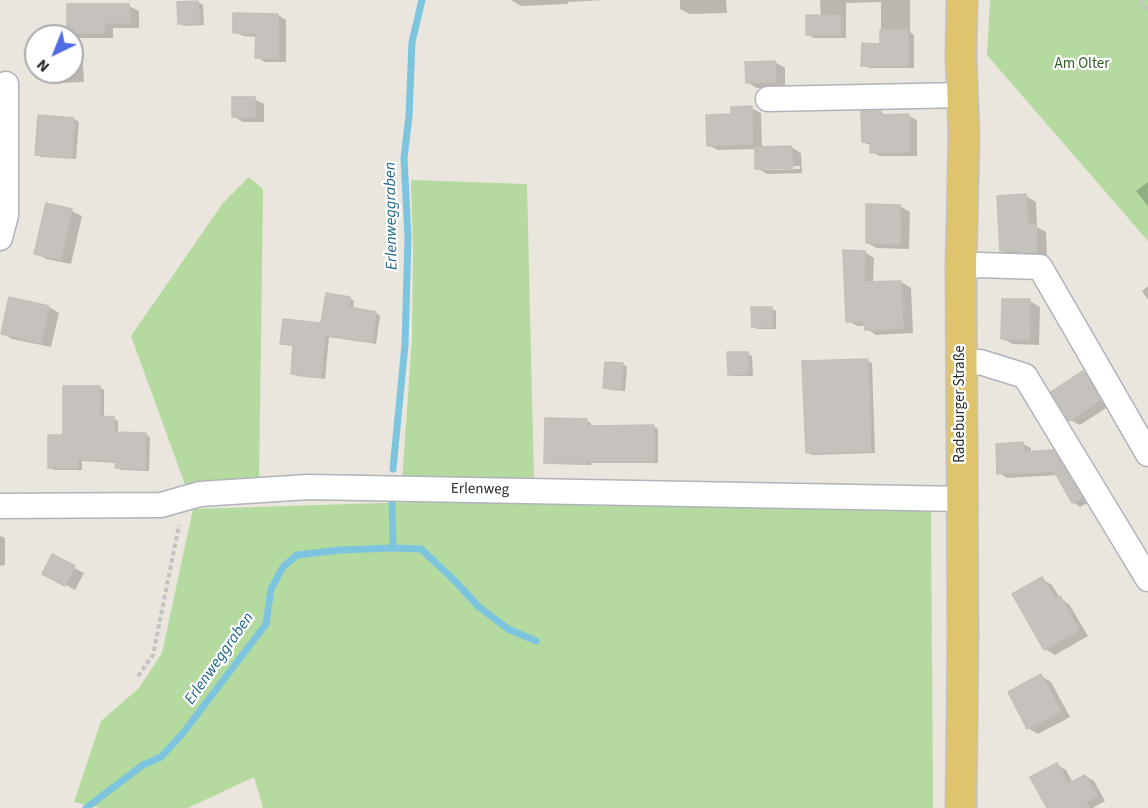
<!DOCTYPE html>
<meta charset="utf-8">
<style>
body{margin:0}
#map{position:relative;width:1148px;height:808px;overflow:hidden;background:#eae5dd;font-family:"Source Sans 3",sans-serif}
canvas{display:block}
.north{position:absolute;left:24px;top:24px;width:60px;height:60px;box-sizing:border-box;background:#fff;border:2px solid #aaa;border-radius:50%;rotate:223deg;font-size:16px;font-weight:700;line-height:24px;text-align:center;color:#2a2a2a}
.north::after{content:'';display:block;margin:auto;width:21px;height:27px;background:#516ce3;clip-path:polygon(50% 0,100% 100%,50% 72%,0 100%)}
</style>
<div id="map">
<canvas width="1148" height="808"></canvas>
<div class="north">N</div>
</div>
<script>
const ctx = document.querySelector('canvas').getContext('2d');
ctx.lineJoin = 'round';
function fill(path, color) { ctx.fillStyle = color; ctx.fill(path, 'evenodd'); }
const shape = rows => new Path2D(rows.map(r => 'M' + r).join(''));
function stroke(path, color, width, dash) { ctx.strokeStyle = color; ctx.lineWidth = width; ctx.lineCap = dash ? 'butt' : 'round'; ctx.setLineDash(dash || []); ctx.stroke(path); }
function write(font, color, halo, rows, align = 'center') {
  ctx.font = font + ' "Source Sans 3",sans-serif'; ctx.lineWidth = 4.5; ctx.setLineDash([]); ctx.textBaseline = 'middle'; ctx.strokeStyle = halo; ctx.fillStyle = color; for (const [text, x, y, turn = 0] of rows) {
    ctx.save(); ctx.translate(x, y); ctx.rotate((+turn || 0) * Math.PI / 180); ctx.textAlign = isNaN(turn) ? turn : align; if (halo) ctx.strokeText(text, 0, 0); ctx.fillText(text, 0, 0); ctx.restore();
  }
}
fill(shape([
 [990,0,1148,0,1148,241,987,55],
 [249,177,263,189,259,485,187,490,131,336,223,203],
 [411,180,527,184,534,482,402,482,412,338,413,248],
 [478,500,931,504,933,808,263,808,254,777,188,808,100,808,74,802,101,721,139,688,162,653,193,509]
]), '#b4daa0');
fill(shape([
 [511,0,604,0,568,2,568,4,521,6],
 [680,0,726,0,727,13,690,14,680,9],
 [820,0,910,0,910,32,914,35,914,68,869,68,863,65,881,45,881,2,846,3,846,38,814,38,807,34,821,17],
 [198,2,203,5,204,25,184,26,180,23],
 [69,6,129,6,139,11,139,28,113,28,113,38,78,38,69,32],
 [278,15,286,20,286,62,265,62,257,57,257,37,243,36,235,32],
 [72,44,82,49,84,82,56,83,46,77,46,72,72,72],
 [775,62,785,68,785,87,757,88,747,82],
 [254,99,264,104,264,122,243,122,233,116],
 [751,108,761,113,762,149,791,147,801,153,802,173,767,174,757,168,756,149,718,150,708,145,733,116],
 [800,166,800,169,765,170,765,167],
 [881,112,887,116,909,116,917,120,917,156,880,156,872,152,872,146,863,142],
 [40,117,74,119,79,122,76,159,41,157,37,154],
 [1148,182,1148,206,1136,191],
 [1026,196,1036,202,1037,227,1046,232,1047,257,1011,256,1001,251],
 [47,205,72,211,82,216,71,264,46,259,36,253],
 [868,206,900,206,910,212,909,249,877,248,867,243],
 [864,252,874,258,873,283,901,282,911,288,913,333,876,335,867,329,866,326,858,326,848,321],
 [1148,286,1148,300,1142,291],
 [327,294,350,298,354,301,353,309,376,313,380,316,376,344,329,337,325,379,297,376,292,373,295,346,286,345,282,343,323,324],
 [10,298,49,307,59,313,51,347,12,339,2,333],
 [1003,300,1030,301,1040,307,1039,345,1013,344,1003,339],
 [771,308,776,311,776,329,758,329,753,327],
 [748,354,752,356,753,376,734,376,729,374],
 [867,361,872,363,875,453,812,455,807,452],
 [623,364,627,367,625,391,610,390,605,387],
 [1083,372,1093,378,1109,406,1080,425,1070,420],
 [99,387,104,390,104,418,114,418,118,421,118,433,146,434,150,437,149,471,121,470,117,467,117,463,82,461,82,470,54,470,49,467,64,437],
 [587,421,591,423,591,427,654,427,658,429,658,463,591,463,591,465,550,464,546,462],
 [1023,444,1031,448,1031,453,1053,452,1061,456,1089,502,1080,507,1073,502,1058,475,1007,478,999,473],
 [0,536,5,538,5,565,0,566],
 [53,557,84,573,75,590,44,573],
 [1042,579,1052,585,1060,598,1069,604,1088,636,1055,655,1045,649],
 [1041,676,1051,682,1070,717,1038,734,1028,728],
 [1057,765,1066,770,1073,783,1085,776,1094,781,1105,801,1094,807,1094,808,1050,808]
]), '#0003');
stroke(shape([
 [393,469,405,345,408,237,404,158,409,116,412,42,422,0],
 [393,548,421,549,453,579,479,607,508,629,536,641],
 [86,808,143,765,161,757,183,733,266,624,271,589,283,567,297,555,340,550,393,548,392,499]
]), '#7dc5df', 7);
const building = shape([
 [198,1,200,23,178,24,177,2,198,1],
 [67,4,129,4,130,23,104,23,104,33,72,33,72,28,67,28,67,4],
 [233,13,278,14,278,58,255,58,256,33,233,33,233,13],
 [806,15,840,16,840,35,806,35,806,15],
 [880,30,908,30,908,66,861,66,862,43,880,44,880,30],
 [775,61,776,82,746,83,745,62,775,61],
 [232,97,255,97,255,117,232,117,232,97],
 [752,106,753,144,707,146,706,115,731,114,731,107,752,106],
 [861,111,881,111,881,115,909,114,909,152,870,153,870,142,862,142,861,111],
 [38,115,74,118,72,158,35,155,38,115],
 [791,146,793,168,755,169,755,147,791,146],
 [1026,194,1028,225,1036,225,1037,252,1000,251,997,196,1026,194],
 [46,203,72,209,61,260,34,254,46,203],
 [866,204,900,205,900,244,866,243,866,204],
 [843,250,865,251,864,282,901,281,903,328,865,330,864,321,846,322,843,250],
 [326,293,350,297,349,307,376,312,372,342,325,335,321,377,291,374,293,345,280,344,283,319,321,323,326,293],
 [9,297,49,306,41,343,1,334,9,297],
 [1002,299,1030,299,1029,340,1001,339,1002,299],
 [751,307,772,307,772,327,752,327,751,307],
 [727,352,748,352,748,374,728,375,727,352],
 [868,359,871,451,806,453,802,361,868,359],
 [605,362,623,363,621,389,603,388,605,362],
 [1083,371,1100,400,1069,421,1051,392,1083,371],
 [63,386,100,386,100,416,114,417,114,432,146,433,145,469,115,468,116,461,78,459,78,468,48,468,48,435,63,435,63,386],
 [545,418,587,419,587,426,654,425,654,461,587,461,587,463,544,463,545,418],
 [1023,442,1024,452,1053,450,1082,497,1072,503,1054,471,997,474,996,444,1023,442],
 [52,554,75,566,65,586,42,574,52,554],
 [1042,577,1055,599,1060,596,1079,630,1044,650,1012,594,1042,577],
 [1041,674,1061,711,1027,729,1008,692,1041,674],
 [1057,763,1068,784,1085,775,1097,796,1086,802,1089,808,1047,808,1030,777,1057,763]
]);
fill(building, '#c6c1bd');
stroke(building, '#c5c0b7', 1.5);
const minor = shape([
 [768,99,963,95],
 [0,238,6,215,6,84],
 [961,266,980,265,1040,267,1148,454],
 [961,364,980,362,1025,376,1148,579],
 [0,506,161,505,200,494,308,487,962,499]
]);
const major = shape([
 [961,808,963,636,961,266,964,135,961,57,962,0]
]);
stroke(minor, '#b1b3bc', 27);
stroke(major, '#c3c3c3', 33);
stroke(shape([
 [1140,0,1148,12],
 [138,676,153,655,179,525]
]), '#c3c3c3', 4, [4.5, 3]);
stroke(minor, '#fff', 24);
stroke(major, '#dfc46d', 30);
write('15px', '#2f5e23', '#fff', [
 ["Am Olter",1082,65]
]);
write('15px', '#2a2a2a', '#fff', [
 ["Radeburger Straße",961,404,-90],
 ["Erlenweg",480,490,1]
]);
write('italic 16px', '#1e6489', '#fff', [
 ["Erlenweggraben",392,216,-91],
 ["Erlenweggraben",220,659,-55]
]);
</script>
